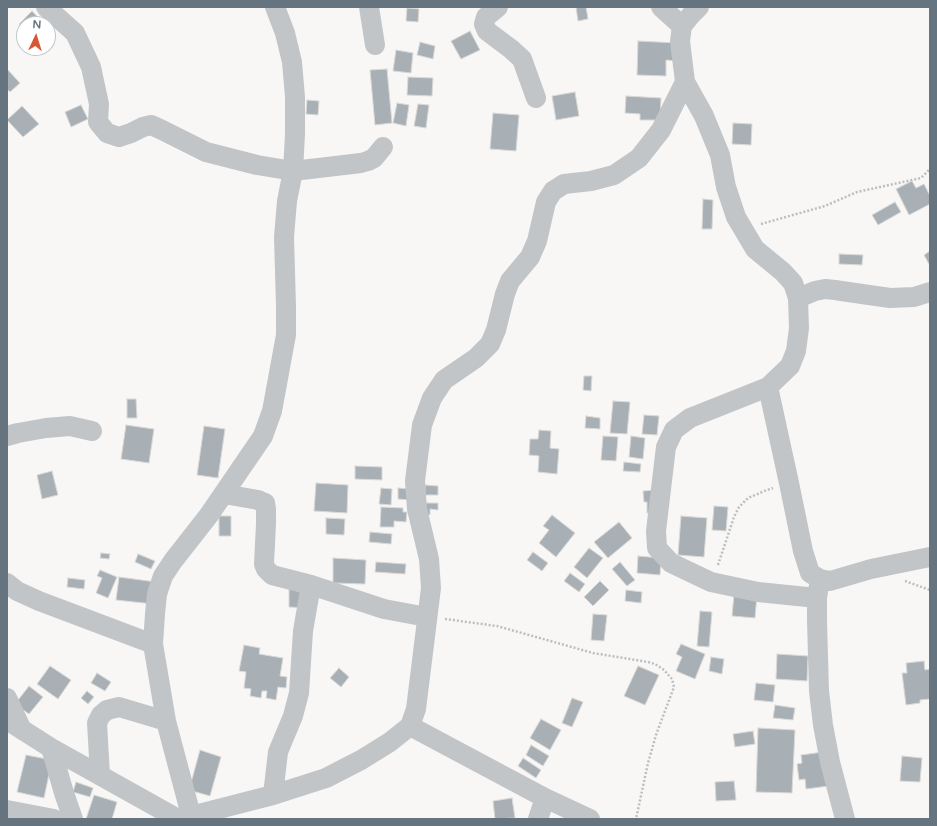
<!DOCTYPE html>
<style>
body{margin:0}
#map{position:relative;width:937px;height:826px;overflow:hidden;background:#f8f7f5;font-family:"Varela Round",sans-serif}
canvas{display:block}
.frame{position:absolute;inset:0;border:8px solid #65747e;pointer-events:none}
.north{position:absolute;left:16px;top:16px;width:40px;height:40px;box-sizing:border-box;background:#fff;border:1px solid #c1c7cb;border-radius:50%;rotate:4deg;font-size:11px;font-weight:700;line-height:16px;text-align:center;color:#65747e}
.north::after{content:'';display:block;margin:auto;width:14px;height:18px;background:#d75636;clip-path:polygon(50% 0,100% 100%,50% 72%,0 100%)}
</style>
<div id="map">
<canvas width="937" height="826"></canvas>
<div class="frame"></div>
<div class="north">N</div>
</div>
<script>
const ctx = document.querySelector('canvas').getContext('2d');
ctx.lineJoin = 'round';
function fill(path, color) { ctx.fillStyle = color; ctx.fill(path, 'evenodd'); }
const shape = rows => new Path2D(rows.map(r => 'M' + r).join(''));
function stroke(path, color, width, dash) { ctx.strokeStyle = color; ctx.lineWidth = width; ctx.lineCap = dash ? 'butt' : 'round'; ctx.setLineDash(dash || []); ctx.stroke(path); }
const building = shape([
 [576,7,586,7,588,19,578,21,576,7],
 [407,8,419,9,418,22,406,21,407,8],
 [32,11,44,24,24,24,24,29,19,24,32,11],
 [470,31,480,50,461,59,451,41,470,31],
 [638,41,678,43,677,61,666,60,666,76,637,75,638,41],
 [420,42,435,46,433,59,417,55,420,42],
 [396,50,413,53,411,73,393,71,396,50],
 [7,69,20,83,10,92,7,89,7,69],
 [387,69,392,123,375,125,370,70,387,69],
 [408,77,433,78,432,96,407,95,408,77],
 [575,92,579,116,556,120,552,96,575,92],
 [626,96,661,98,660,120,640,120,640,114,625,113,626,96],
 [307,100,319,101,318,115,306,114,307,100],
 [397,103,409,105,406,126,393,123,397,103],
 [418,104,429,105,426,128,414,126,418,104],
 [81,105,88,119,71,127,65,112,81,105],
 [22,106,39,124,23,137,7,120,22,106],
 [493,113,519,115,516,151,490,149,493,113],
 [733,123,752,124,751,145,732,144,733,123],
 [912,181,916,188,924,184,930,196,930,204,909,215,896,189,912,181],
 [703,199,713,200,712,229,702,229,703,199],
 [895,202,901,212,878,225,872,215,895,202],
 [930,251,930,266,924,255,930,251],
 [839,254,863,255,862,265,839,264,839,254],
 [584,376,592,376,591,391,583,390,584,376],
 [127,399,136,399,137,418,127,418,127,399],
 [613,401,630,402,627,434,610,433,613,401],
 [644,415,659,416,657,435,642,434,644,415],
 [586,416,600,418,600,429,585,428,586,416],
 [126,425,154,429,149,463,121,459,126,425],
 [204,426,225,429,218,478,197,475,204,426],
 [539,430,551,431,550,448,559,449,557,474,538,472,539,456,529,455,530,439,538,439,539,430],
 [603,436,618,437,616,461,601,460,603,436],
 [631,436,645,438,643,459,629,457,631,436],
 [624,462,641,464,640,472,623,471,624,462],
 [355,466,382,467,382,480,355,479,355,466],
 [52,471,58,495,42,499,37,475,52,471],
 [316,483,348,485,347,513,314,511,316,483],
 [425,485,438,486,438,495,425,495,425,485],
 [381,488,392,489,391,505,379,504,381,488],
 [398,488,411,489,410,500,398,499,398,488],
 [656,490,656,513,647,513,647,502,644,502,643,491,656,490],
 [423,503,438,503,438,510,430,509,430,515,422,514,423,503],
 [714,506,728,507,726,531,712,530,714,506],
 [381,507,403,508,403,512,407,512,406,522,394,521,394,527,380,527,381,507],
 [552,515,575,533,556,557,539,543,549,530,543,526,552,515],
 [219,516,231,516,231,536,219,536,219,516],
 [681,516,707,518,704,557,678,555,681,516],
 [326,518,345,519,344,535,326,534,326,518],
 [619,522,632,538,608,558,594,542,619,522],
 [370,532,392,534,391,544,369,542,370,532],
 [589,548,603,558,587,578,574,567,589,548],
 [533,552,548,563,542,571,527,560,533,552],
 [101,553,110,554,109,559,100,558,101,553],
 [138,554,155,561,151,569,135,562,138,554],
 [638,556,661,558,660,575,637,573,638,556],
 [333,558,366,560,365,584,333,583,333,558],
 [376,562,406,564,405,574,375,572,376,562],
 [620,562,635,580,627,586,612,569,620,562],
 [100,570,117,577,108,598,96,593,102,578,97,576,100,570],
 [570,573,585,584,579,592,564,581,570,573],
 [119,577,156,582,153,604,116,600,119,577],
 [68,578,85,580,84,589,67,587,68,578],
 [600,581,609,590,593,606,584,597,600,581],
 [289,586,307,587,306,608,289,607,289,586],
 [626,590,642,592,641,603,625,601,626,590],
 [734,594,757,595,755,618,732,616,734,594],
 [700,611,712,612,709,647,697,646,700,611],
 [593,614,607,615,604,641,591,640,593,614],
 [681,644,705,654,695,679,676,671,682,657,676,654,681,644],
 [244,645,260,648,259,654,283,658,280,676,287,677,286,688,278,687,276,700,266,698,267,691,262,691,261,698,250,696,251,689,244,688,246,672,239,671,244,645],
 [777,654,808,656,807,681,776,679,777,654],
 [711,657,724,659,722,674,709,671,711,657],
 [924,661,925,670,930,669,930,699,920,700,920,703,906,705,902,673,907,673,906,663,924,661],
 [50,666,71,680,58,699,37,684,50,666],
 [638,666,659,675,645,705,624,696,638,666],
 [339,668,349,677,341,687,330,678,339,668],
 [97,673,111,682,105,691,91,683,97,673],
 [756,683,775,685,773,702,754,700,756,683],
 [29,686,43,697,29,714,15,704,29,686],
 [87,691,94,697,88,704,81,698,87,691],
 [572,698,583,702,572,727,562,723,572,698],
 [775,705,795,708,793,720,773,718,775,705],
 [541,719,561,730,550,750,530,738,541,719],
 [758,728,795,730,792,793,756,792,758,728],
 [753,731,755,744,735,747,733,734,753,731],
 [531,745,549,756,543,766,526,755,531,745],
 [200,750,221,757,210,796,189,790,200,750],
 [823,752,829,786,806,789,805,779,799,780,797,764,802,763,801,755,823,752],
 [26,755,52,760,44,798,17,792,26,755],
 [902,756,922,758,920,782,900,781,902,756],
 [523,758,541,770,536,778,518,766,523,758],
 [734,781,736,800,716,801,715,782,734,781],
 [76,782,93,788,90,797,73,792,76,782],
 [94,795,117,802,112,819,86,819,94,795],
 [512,798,515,818,495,819,493,801,512,798]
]);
fill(building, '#a9b0b5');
stroke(building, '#d9d9d7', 1);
stroke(shape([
 [761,224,825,206,857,192,912,180,921,178,930,169],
 [718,565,734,517,739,507,748,498,767,490,773,488],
 [905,581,930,590],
 [445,619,497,626,593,653,648,662,655,664,664,670,672,679,674,687,656,735,648,763,636,819]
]), '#bbbec0', 2.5, [2, 2]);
stroke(shape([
 [46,7,75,33,91,67,99,104,98,122,107,133,119,137,131,133,143,127,151,125,160,129,206,152,257,165,293,171,361,163,368,161,374,158,383,147],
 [369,7,375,45],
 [498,7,486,17,484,24,487,31,511,49,522,59,536,98],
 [661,7,682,26],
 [699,7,691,15,682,26,680,41,685,82,704,116,720,155,726,187,736,217,755,249,783,272,793,283,798,298,799,328,796,351,790,366,768,387,690,418,674,430,666,447,656,531,657,548,671,563,711,582,758,592,817,598],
 [798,298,815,291,825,289,835,290,855,293,890,298,914,297,930,292],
 [768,387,789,483,803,551,810,573,820,579,830,581,871,569,930,557],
 [7,436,18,433,46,428,70,426,92,431],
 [224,494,258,500,262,502,265,503,266,509,266,524,264,564,266,569,272,575,311,585,384,609,427,617],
 [7,583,17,591,39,601,153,644],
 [819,585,817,598,817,621,819,691,823,725,830,762,845,819],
 [7,698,22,730],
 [7,720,51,748,178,819],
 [410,726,545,798,590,819],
 [51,748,64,793,73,819],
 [100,775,97,723,101,715,107,710,119,707,166,721],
 [273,795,278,752,293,716,299,693,303,631,311,585],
 [7,810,54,819],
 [191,816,273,795,326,778,361,760,390,742,410,726,416,709,431,588,429,559,417,509,415,481,422,425,432,398,444,380,476,358,490,344,496,330,505,294,510,281,530,257,537,241,546,202,553,191,564,184,591,181,614,175,639,158,661,130,685,82],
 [192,819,166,721,153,644,155,614,157,594,163,576,173,561,209,515,263,436,272,411,286,335,286,306,284,237,287,201,293,171,295,134,295,97,292,62,285,33,275,7],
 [538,819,545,798]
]), '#c1c5c8', 20);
</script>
